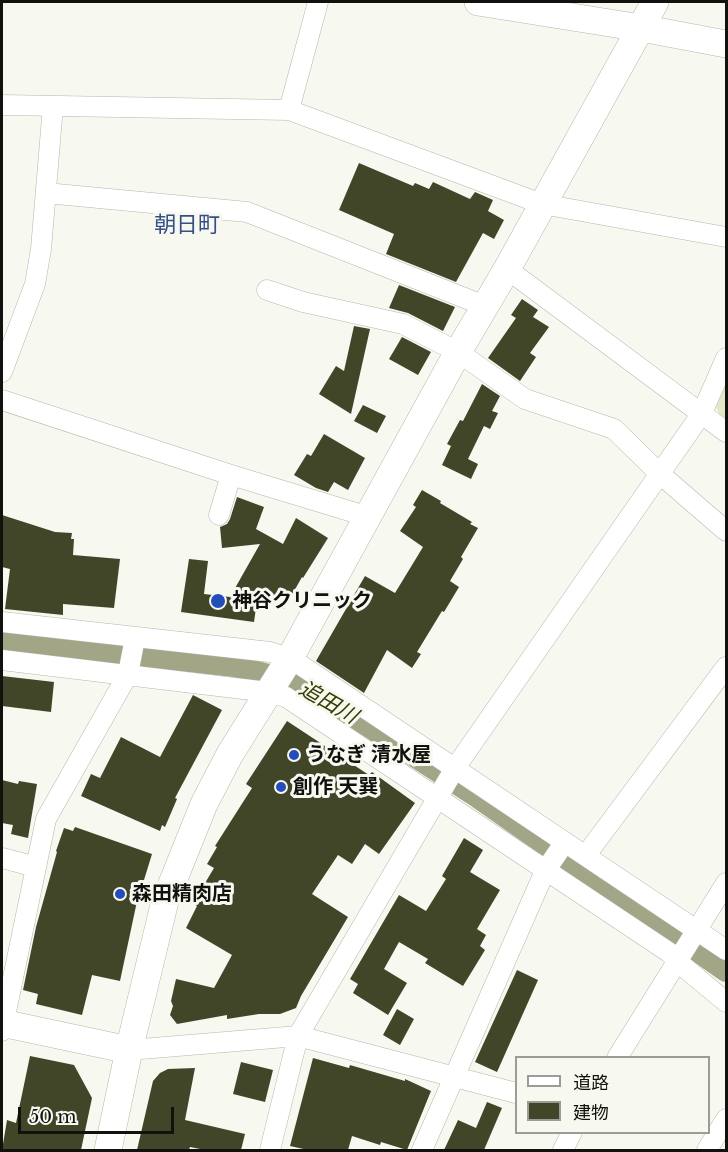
<!DOCTYPE html>
<meta charset="utf-8">
<style>
body{margin:0}
#map{position:relative;width:728px;height:1152px;overflow:hidden;background:#f7f8ef;font-family:"Libre Baskerville","Noto Sans JP",serif}
canvas{display:block}
.frame{position:absolute;inset:0;border:3px solid #11110e;pointer-events:none}
.legend{position:absolute;left:515px;top:1056px;width:195px;height:78px;box-sizing:border-box;background:#f7f8ef;border:2px solid #9b9c95;margin:0;padding:8px 10px;list-style:none;font-size:18px;color:#11110e}
.legend li{display:flex;align-items:center;gap:12px;height:30px}
.legend b{width:30px;border:2px solid #9b9c95}
.scale{position:absolute;left:18px;top:1107px;width:156px;height:27px;box-sizing:border-box;border:3px solid #11110e;border-top:0;padding-left:8px;font-size:18px;line-height:21px;white-space:nowrap;color:#11110e;-webkit-text-stroke:4px #f7f8ef;paint-order:stroke}
</style>
<div id="map">
<canvas width="728" height="1152"></canvas>
<div class="frame"></div>
<ul class="legend">
<li><b style="height:8px;background:#fff"></b>道路</li>
<li><b style="height:16px;background:#424629"></b>建物</li>
</ul>
<div class="scale">50 m</div>
</div>
<script>
const ctx = document.querySelector('canvas').getContext('2d');
ctx.lineJoin = 'round';
function fill(path, color) { ctx.fillStyle = color; ctx.fill(path, 'evenodd'); }
const shape = rows => new Path2D(rows.map(r => 'M' + r).join(''));
function stroke(path, color, width, dash) { ctx.strokeStyle = color; ctx.lineWidth = width; ctx.lineCap = dash ? 'butt' : 'round'; ctx.setLineDash(dash || []); ctx.stroke(path); }
function write(font, color, halo, rows, align = 'center') {
  ctx.font = font + ' "Libre Baskerville","Noto Sans JP",serif'; ctx.lineWidth = 6; ctx.setLineDash([]); ctx.textBaseline = 'middle'; ctx.strokeStyle = halo; ctx.fillStyle = color; for (const [text, x, y, turn = 0] of rows) {
    ctx.save(); ctx.translate(x, y); ctx.rotate((+turn || 0) * Math.PI / 180); ctx.textAlign = isNaN(turn) ? turn : align; if (halo) ctx.strokeText(text, 0, 0); ctx.fillText(text, 0, 0); ctx.restore();
  }
}
fill(shape([
 [726,381,726,422,721,418,716,406]
]), '#e3e8c8');
stroke(shape([
 [2,641,234,666,305,685,476,796,726,971]
]), '#a2a686', 22);
fill(shape([
 [359,163,413,186,415,183,429,189,433,182,470,199,475,192,493,200,488,211,504,220,494,239,483,233,456,282,386,254,394,234,339,210],
 [399,285,455,307,443,331,408,313,389,308],
 [522,299,538,310,533,317,549,327,530,353,536,357,520,381,488,358,516,318,511,315],
 [354,326,370,329,351,414,319,394,336,366,344,371],
 [402,337,431,352,418,375,389,359],
 [482,384,500,396,492,411,498,413,490,429,484,426,468,459,478,464,471,479,442,465,451,446,447,444,460,420,463,421],
 [363,405,386,416,377,433,354,421],
 [324,434,365,458,348,490,334,482,328,492,316,488,294,475,307,454,311,456],
 [422,490,441,501,440,503,472,522,470,524,478,528,461,557,463,559,450,581,459,587,444,612,442,611,417,652,421,654,412,668,387,650,364,693,316,661,365,576,395,593,423,547,400,531,416,507,413,505],
 [237,497,264,507,256,529,283,544,296,518,328,538,303,578,302,577,284,609,258,594,254,622,181,612,189,559,208,561,204,594,230,597,260,544,222,548,220,527,227,524,230,519],
 [2,515,55,532,72,533,71,539,74,539,73,555,120,559,114,608,63,604,63,615,5,609,10,569,2,567],
 [2,676,54,682,51,712,2,706],
 [193,695,222,710,175,798,177,799,165,827,162,825,160,831,81,796,91,774,100,778,121,737,160,757],
 [287,721,369,775,372,772,415,803,379,854,365,844,352,864,338,855,312,894,348,917,301,996,296,1008,280,1014,259,1014,227,1019,227,1015,177,1024,170,1015,173,1006,171,1001,176,979,214,988,232,955,186,928,197,906,193,903,214,868,207,864,217,847,215,846,252,788,246,784],
 [2,780,18,784,19,781,37,784,28,838,11,834,13,825,2,823],
 [75,827,152,854,136,906,120,981,92,975,82,1015,36,1004,38,994,23,990,36,927,57,852,56,851,64,828,73,831],
 [464,838,483,850,470,872,500,890,477,929,486,935,480,946,485,950,463,986,425,963,428,959,399,942,384,969,407,983,388,1015,353,993,358,984,350,979,399,895,426,911,446,879,442,876],
 [517,970,538,980,497,1072,475,1062],
 [397,1009,414,1019,400,1045,383,1035],
 [30,1056,74,1065,92,1098,81,1150,2,1150,7,1120,16,1123],
 [313,1058,349,1068,350,1065,405,1081,405,1079,431,1091,407,1150,381,1142,380,1145,352,1136,348,1150,308,1150,290,1146],
 [241,1062,273,1070,265,1102,233,1094],
 [195,1068,185,1120,245,1134,241,1150,205,1150,190,1147,189,1150,137,1150,153,1081,160,1073,168,1069],
 [487,1102,502,1108,484,1150,444,1150,458,1120,476,1128]
]), '#424629');
const street = shape([
 [2,105,289,110,542,204,726,237],
 [289,110,318,2],
 [46,193,247,212,485,306],
 [507,269,726,432],
 [267,290,303,302,403,324,458,352,525,399,614,429,660,474,726,531],
 [2,372,35,284,41,249,53,106],
 [2,400,231,475,369,517],
 [219,515,231,475],
 [2,622,270,652,290,658,726,950],
 [2,660,268,692,286,697,670,953,678,962,726,1002],
 [586,855,726,667],
 [2,858,36,867],
 [2,1031,46,819,128,674,135,638],
 [129,1050,298,1036,516,1093],
 [617,1058,726,883],
 [270,1150,298,1036,455,768,702,413,726,358],
 [422,1150,545,871,565,842],
 [563,1150,572,1132],
 [707,1150,726,1119]
]);
const secondary = shape([
 [478,2,641,28,726,44],
 [2,1023,129,1050],
 [108,1150,129,1050,165,901,204,804,230,754,290,658,458,352,507,269,655,2]
]);
stroke(street, '#b5b7ae', 21);
stroke(secondary, '#b5b7ae', 28);
stroke(street, '#fff', 20);
stroke(secondary, '#fff', 27);
for (const [x, y, r, color] of [
 [218,601,8,"#244dbc"],
 [294,755,6,"#244dbc"],
 [281,787,6,"#244dbc"],
 [120,894,6,"#244dbc"]
]) { const dot = new Path2D(); dot.arc(x, y, r, 0, 2 * Math.PI); ctx.fillStyle = color; ctx.fill(dot); stroke(dot, '#f7f8ef', 2); }
write('bold 20px', '#11110e', '#f7f8ef', [
 ["神谷クリニック",232,601],
 ["うなぎ 清水屋",306,755],
 ["創作 天巽",293,787],
 ["森田精肉店",132,894]
], 'left');
write('italic 21px', '#363b01', '#f7f8ef', [
 ["追田川",328,703,30]
]);
write('22px', '#364f89', '#f7f8ef', [
 ["朝日町",187,226]
]);
</script>
